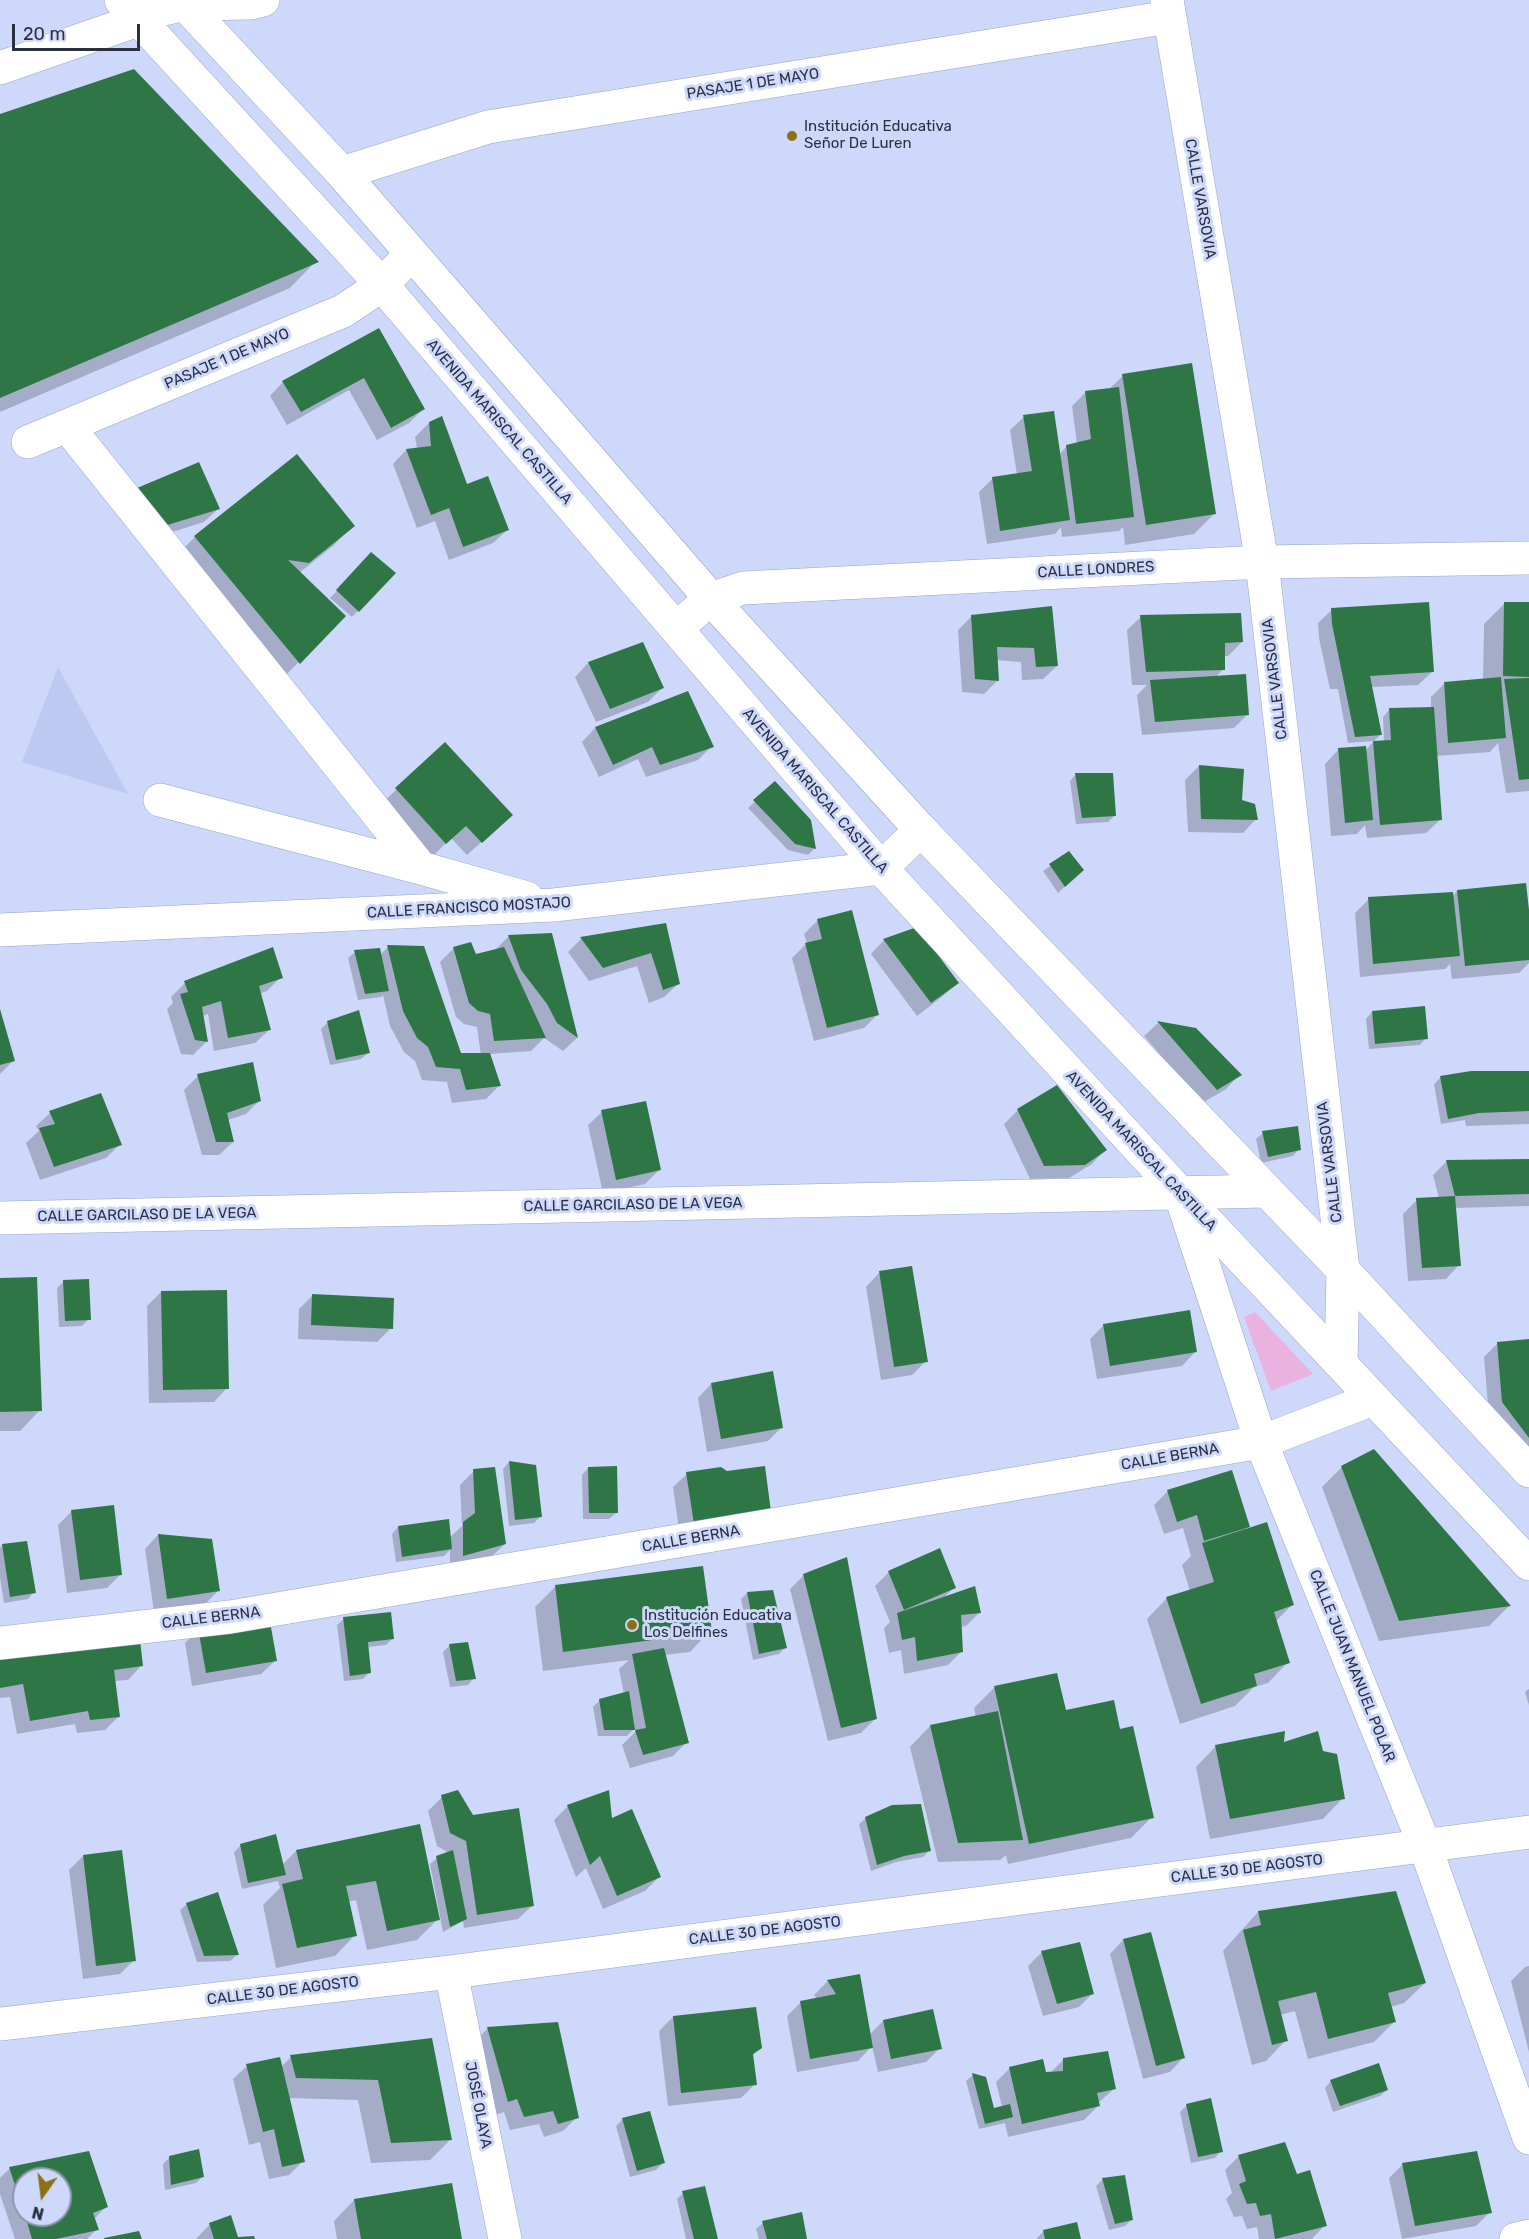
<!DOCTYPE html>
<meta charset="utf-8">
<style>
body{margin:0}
#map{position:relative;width:1529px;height:2239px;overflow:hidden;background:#cdd8fb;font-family:Rubik,sans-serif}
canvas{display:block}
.north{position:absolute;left:12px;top:2167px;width:60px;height:60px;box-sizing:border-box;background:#cdd8fb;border:2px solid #8c95b1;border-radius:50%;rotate:194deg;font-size:16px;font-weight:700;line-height:24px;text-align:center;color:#2b3041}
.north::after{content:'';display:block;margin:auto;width:21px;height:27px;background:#8c7114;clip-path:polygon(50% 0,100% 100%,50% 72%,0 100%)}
.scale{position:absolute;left:12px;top:24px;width:128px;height:27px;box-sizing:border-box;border:3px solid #2b3041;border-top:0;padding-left:8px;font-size:18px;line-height:21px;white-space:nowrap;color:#2b3041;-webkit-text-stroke:4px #cdd8fb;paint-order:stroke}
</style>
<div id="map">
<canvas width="1529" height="2239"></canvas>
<div class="north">N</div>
<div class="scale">20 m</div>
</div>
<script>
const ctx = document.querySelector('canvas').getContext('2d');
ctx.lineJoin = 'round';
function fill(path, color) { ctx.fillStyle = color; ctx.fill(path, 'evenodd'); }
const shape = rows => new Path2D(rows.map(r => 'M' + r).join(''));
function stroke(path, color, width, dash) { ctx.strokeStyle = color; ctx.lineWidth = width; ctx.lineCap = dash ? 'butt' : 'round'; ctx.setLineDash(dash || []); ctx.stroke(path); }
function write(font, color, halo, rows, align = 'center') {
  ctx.font = font + ' Rubik,sans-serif'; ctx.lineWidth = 6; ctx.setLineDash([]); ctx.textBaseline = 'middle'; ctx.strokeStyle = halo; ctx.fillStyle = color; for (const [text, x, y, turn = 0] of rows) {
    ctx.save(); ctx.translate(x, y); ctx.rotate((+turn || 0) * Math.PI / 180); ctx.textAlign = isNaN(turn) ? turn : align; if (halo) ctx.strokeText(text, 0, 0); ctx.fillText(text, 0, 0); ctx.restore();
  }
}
fill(shape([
 [58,667,128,794,22,762]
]), '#bcc9f0');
fill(shape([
 [1255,1312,1313,1374,1271,1391,1244,1317]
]), '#e9b2e1');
fill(shape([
 [0,116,316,261,290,288,0,412],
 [378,330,423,409,409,423,377,440,349,390,287,425,270,396,283,382],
 [1123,376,1214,514,1194,534,1125,545,1123,527,1119,531,1062,537,1061,527,1055,534,987,544,979,492,993,478,1017,475,1010,430,1024,417,1059,455,1067,446,1077,444,1072,406,1086,392,1108,390],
 [429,423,466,486,507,530,493,543,449,560,435,521,417,528,393,464,406,450,417,449,415,437],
 [296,456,353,526,333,546,299,573,344,616,285,676,174,558,195,537],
 [124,503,218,509,204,522,150,539],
 [372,554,394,573,352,617,330,598],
 [1505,603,1529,603,1529,791,1506,793,1498,743,1490,752,1436,756,1440,820,1426,833,1367,838,1365,825,1357,834,1331,836,1325,764,1338,750,1365,751,1373,742,1384,742,1383,717,1389,710,1431,709,1431,697,1444,684,1483,680,1484,624],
 [1051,608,1057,666,1043,679,1022,680,1021,662,996,660,998,680,984,694,962,692,958,630,972,616],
 [1332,610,1432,672,1418,685,1371,687,1380,735,1374,741,1348,743,1338,689,1330,689,1319,638,1318,623],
 [1141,617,1242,642,1228,656,1223,656,1223,669,1216,677,1248,714,1234,728,1142,735,1137,695,1147,685,1132,685,1127,630],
 [642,644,662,688,648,702,596,722,575,677,588,663],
 [687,692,712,746,698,760,646,777,638,759,599,777,582,742,595,728],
 [445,744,497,828,467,855,451,838,432,857,382,803],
 [1199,766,1240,801,1256,819,1243,833,1188,832,1185,780],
 [1076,774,1114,816,1108,822,1076,824,1070,781],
 [775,783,810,820,814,849,808,855,788,850,748,808],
 [1069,853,1082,870,1058,893,1043,871],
 [1457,891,1529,923,1529,963,1519,973,1452,979,1450,964,1445,969,1360,977,1355,913,1369,899,1452,897],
 [818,920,878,1014,864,1028,814,1041,792,958,807,943,804,934],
 [665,925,678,984,664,997,649,1003,637,966,589,981,568,952,581,939],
 [916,929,957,983,943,996,917,1016,871,954,884,940],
 [551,935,577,1038,563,1051,544,1038,531,1051,489,1054,499,1086,486,1099,452,1103,447,1082,422,1080,415,1061,404,1052,390,1026,383,995,381,997,358,1000,348,958,355,952,380,955,388,947,460,1054,481,1055,477,1027,464,1024,456,1017,440,962,454,948,475,956,495,950,509,936],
 [281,977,267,991,259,994,269,1030,255,1043,214,1051,208,1014,202,1016,206,1042,193,1055,181,1054,167,1009,173,1003,171,997,185,983],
 [0,1012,13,1061,0,1074],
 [1372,1012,1426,1038,1420,1045,1369,1049,1366,1019],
 [328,1022,368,1053,361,1059,330,1065,321,1029],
 [1158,1023,1195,1029,1239,1075,1226,1089,1202,1103,1144,1036],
 [1529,1072,1529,1124,1466,1126,1465,1120,1441,1124,1434,1084,1440,1078],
 [198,1076,260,1100,246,1114,228,1120,233,1142,219,1155,202,1155,184,1090],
 [1018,1110,1105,1150,1092,1164,1069,1178,1030,1179,1004,1124],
 [602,1112,659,1170,645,1184,603,1193,588,1125],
 [50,1113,120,1144,106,1158,40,1180,26,1143,39,1131,36,1126],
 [1263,1133,1299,1149,1293,1156,1261,1163,1256,1139],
 [1529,1160,1529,1206,1455,1208,1459,1265,1446,1279,1408,1281,1403,1214,1417,1200,1439,1198,1433,1175,1447,1161],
 [879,1273,926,1361,912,1375,881,1380,866,1287],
 [0,1279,40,1410,20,1431,0,1431],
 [64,1281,89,1319,82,1326,59,1327,57,1288],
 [161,1292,227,1388,214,1402,149,1403,147,1306],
 [312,1296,391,1328,377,1342,298,1339,299,1309],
 [1104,1325,1195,1352,1182,1366,1097,1379,1090,1339],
 [1529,1340,1529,1470,1489,1416,1484,1357,1498,1343],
 [711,1384,782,1427,768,1441,707,1452,698,1398],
 [509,1462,540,1517,534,1523,509,1526,503,1469],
 [1342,1467,1509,1606,1489,1626,1379,1641,1322,1487],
 [588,1468,616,1513,609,1519,583,1519,582,1475],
 [474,1471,505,1544,491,1557,450,1568,450,1550,444,1556,396,1562,392,1534,398,1527,449,1538,462,1526,460,1485],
 [687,1474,756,1526,680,1537,673,1487],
 [1168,1491,1248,1526,1243,1531,1292,1605,1275,1622,1288,1662,1268,1683,1254,1687,1235,1706,1180,1724,1147,1619,1167,1598,1190,1591,1182,1565,1191,1556,1183,1528,1164,1534,1154,1505],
 [72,1511,120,1575,107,1588,67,1593,58,1525],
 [158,1535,219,1590,205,1604,154,1612,145,1549],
 [26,1542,34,1592,28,1599,4,1603,0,1578,0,1548,2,1546],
 [889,1572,954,1587,943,1599,980,1612,966,1626,960,1627,962,1651,948,1665,904,1674,901,1650,889,1653,884,1628,890,1622,875,1586],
 [804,1575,875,1719,861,1733,828,1741,790,1589],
 [555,1587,710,1631,690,1652,664,1655,687,1742,673,1756,630,1768,622,1745,636,1731,634,1729,627,1736,598,1736,593,1707,600,1700,624,1694,619,1669,629,1660,543,1671,535,1607],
 [747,1593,785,1648,779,1654,753,1660,741,1599],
 [344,1619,393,1638,386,1645,367,1647,370,1672,363,1679,344,1681,337,1625],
 [199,1629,275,1661,261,1674,192,1686,185,1643],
 [450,1645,474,1678,468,1685,450,1687,443,1652],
 [0,1658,141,1666,128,1680,114,1681,119,1716,105,1730,77,1733,75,1724,17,1734,10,1697,0,1698],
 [995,1687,1119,1731,1152,1817,1131,1838,1008,1864,1006,1855,1000,1860,938,1862,910,1747,930,1726,976,1717,974,1708],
 [1529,1689,1529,1705,1525,1692],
 [1283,1744,1322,1752,1343,1798,1323,1819,1210,1839,1196,1767,1216,1746],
 [442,1797,532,1906,518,1919,464,1928,463,1921,443,1932,430,1864,437,1858,449,1853,437,1846,428,1811],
 [568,1806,611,1820,659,1877,645,1891,603,1909,586,1868,576,1877,554,1820],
 [866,1818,929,1851,923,1857,896,1862,871,1871,859,1824],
 [418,1826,438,1919,417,1940,367,1950,356,1900,348,1902,355,1935,335,1956,276,1968,263,1905,280,1888,278,1881,242,1889,234,1852,241,1845,282,1865,296,1851],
 [83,1856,134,1960,120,1974,83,1979,69,1870],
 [187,1904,237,1955,230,1961,197,1962,180,1910],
 [1258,1912,1425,1983,1404,2003,1390,2007,1395,2021,1374,2042,1308,2059,1295,2011,1280,2015,1286,2040,1266,2061,1252,2065,1223,1951],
 [1150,1933,1183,2058,1170,2072,1143,2079,1110,1954,1123,1940],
 [1042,1952,1092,1994,1079,2007,1043,2016,1028,1966],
 [1529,1966,1529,2052,1511,1981,1525,1967],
 [828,1981,869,2035,883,2021,940,2048,926,2062,878,2072,872,2046,858,2061,797,2072,787,2016,801,2002,817,1999,814,1995],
 [673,2017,760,2048,752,2056,755,2084,741,2098,668,2106,659,2031],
 [557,2024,577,2117,563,2131,544,2137,539,2124,510,2130,504,2112,495,2115,474,2042,487,2029],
 [431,2039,451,2139,430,2160,371,2163,358,2100,288,2098,303,2161,289,2175,269,2179,260,2142,249,2145,233,2079,247,2066,281,2067,291,2057],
 [1063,2060,1114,2089,1098,2103,1098,2106,1084,2120,1008,2137,1005,2123,979,2129,966,2081,973,2075,993,2109,1002,2107,996,2082,1010,2068,1049,2074],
 [1331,2081,1387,2090,1380,2096,1333,2112,1325,2088],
 [1210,2100,1221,2151,1215,2158,1191,2163,1180,2112,1186,2106],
 [649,2113,663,2163,656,2170,630,2177,616,2126,622,2120],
 [1284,2143,1296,2176,1325,2225,1312,2239,1259,2239,1257,2227,1247,2229,1242,2216,1234,2217,1226,2199,1232,2193,1225,2170,1238,2157],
 [88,2153,106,2207,94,2219,97,2229,87,2239,15,2239,0,2194,0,2178,10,2168],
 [24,2179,60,2179,60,2215,24,2215],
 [170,2157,203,2176,196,2183,165,2190,163,2164],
 [1403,2164,1490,2212,1476,2226,1402,2239,1389,2178],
 [1124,2177,1131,2220,1125,2226,1109,2230,1096,2186,1102,2180],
 [683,2193,717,2239,686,2239,677,2199],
 [354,2200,460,2239,337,2239,334,2221],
 [763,2223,805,2239,759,2239,756,2229],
 [210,2224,237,2239,254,2239,196,2239],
 [1044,2231,1079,2239,1036,2239]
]), '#0003');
fill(shape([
 [134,69,319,262,0,398,0,114],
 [379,328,425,409,391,428,364,378,301,412,282,381],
 [1192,363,1216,514,1146,525,1122,374],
 [1119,387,1134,517,1076,524,1066,445,1091,439,1085,391],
 [1054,411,1070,520,1000,531,992,477,1032,471,1023,415],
 [442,416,467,484,488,476,509,530,463,547,449,508,431,515,406,449,431,446,429,422],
 [297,454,355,526,309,563,288,560,346,616,300,664,194,536],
 [199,462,220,509,164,526,137,488],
 [371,552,396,573,359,612,336,590],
 [1429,602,1434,672,1370,676,1382,735,1355,737,1332,624,1331,608],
 [1504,602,1529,602,1529,677,1503,676],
 [1052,606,1058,666,1036,667,1034,648,997,647,999,681,975,679,971,615],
 [1241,613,1243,642,1225,643,1225,670,1146,672,1140,615],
 [643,642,664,688,610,709,588,662],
 [1246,674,1249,715,1155,722,1150,680],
 [1501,677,1506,738,1448,743,1444,682],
 [1529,678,1529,779,1519,780,1504,679],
 [688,691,714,747,660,765,652,747,613,765,595,727],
 [1434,707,1442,820,1380,825,1373,741,1391,740,1389,708],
 [445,742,513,815,482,843,466,826,446,844,395,788],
 [1366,746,1373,820,1345,823,1338,748],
 [1199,765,1244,769,1242,800,1255,804,1258,820,1201,819],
 [1075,773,1113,773,1116,816,1082,818],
 [775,781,811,820,816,849,795,844,753,800],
 [1069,851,1084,870,1065,887,1049,864],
 [1526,883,1529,910,1529,960,1465,966,1457,890],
 [1453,892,1460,956,1373,964,1368,897],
 [852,910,879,1015,827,1028,805,943,822,939,817,919],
 [666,923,680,984,663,990,651,953,603,968,580,937],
 [917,927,959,983,931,1003,883,939],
 [552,933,578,1038,557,1023,547,1004,521,970,508,935],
 [471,942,476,954,504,947,546,1038,494,1041,490,1014,478,1011,469,1003,453,947],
 [387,945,424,946,461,1053,490,1053,501,1086,466,1090,460,1069,436,1067,428,1047,417,1038,403,1011],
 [273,947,283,978,259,986,271,1030,228,1038,221,1001,202,1007,208,1042,195,1040,180,994,188,992,184,981],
 [380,948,389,991,365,994,354,950],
 [1425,1006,1428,1039,1375,1044,1372,1011],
 [0,1009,15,1061,0,1065],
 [359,1010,370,1053,336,1060,327,1021],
 [1157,1021,1196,1028,1242,1075,1217,1090],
 [253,1062,261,1101,227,1113,234,1142,216,1142,197,1074],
 [1471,1071,1529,1071,1529,1111,1479,1113,1448,1119,1440,1076],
 [1057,1085,1107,1150,1085,1165,1044,1166,1017,1109],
 [101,1093,122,1145,54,1167,39,1128,55,1124,49,1111],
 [646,1101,661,1170,616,1180,601,1110],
 [1298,1126,1301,1150,1268,1157,1262,1131],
 [1529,1159,1529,1194,1455,1196,1446,1160],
 [1455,1196,1461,1266,1422,1268,1416,1198],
 [912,1266,928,1362,894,1367,879,1271],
 [37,1277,42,1411,0,1412,0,1278],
 [89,1279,91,1320,65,1321,63,1280],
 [227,1290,229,1389,163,1390,161,1291],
 [312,1294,394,1298,393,1329,311,1325],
 [1190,1310,1197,1352,1110,1366,1103,1324],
 [1529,1339,1529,1438,1502,1402,1497,1342],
 [773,1371,783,1428,721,1439,711,1383],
 [1374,1449,1511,1606,1399,1621,1341,1466],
 [509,1461,536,1465,542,1517,515,1520],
 [617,1466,618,1513,589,1513,588,1467],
 [765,1466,771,1512,694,1524,686,1472,721,1467,727,1471],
 [495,1467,506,1544,463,1556,463,1522,475,1513,473,1469],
 [1232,1470,1250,1527,1204,1541,1197,1515,1177,1522,1167,1490],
 [114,1505,122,1575,80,1580,71,1510],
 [449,1519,452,1549,402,1557,398,1526],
 [1267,1522,1294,1605,1274,1612,1290,1663,1254,1674,1257,1686,1201,1704,1166,1597,1214,1582,1202,1543],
 [158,1534,212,1539,220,1591,167,1599],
 [27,1541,36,1593,10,1597,2,1544],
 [940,1548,956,1588,904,1610,888,1571],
 [847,1557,877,1719,841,1728,803,1574],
 [703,1566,712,1632,563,1652,555,1585],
 [975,1586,981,1613,961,1615,963,1652,917,1661,915,1637,902,1640,897,1613],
 [773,1590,787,1648,759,1654,747,1592],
 [391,1612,394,1639,368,1642,371,1673,350,1676,343,1617],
 [269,1616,277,1661,206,1673,198,1628],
 [140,1640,143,1666,114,1670,120,1717,90,1720,88,1711,30,1721,23,1684,0,1688,0,1656,77,1651],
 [468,1642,476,1679,456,1681,449,1644],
 [664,1648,689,1743,643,1755,635,1730,604,1730,599,1699,629,1691,635,1730,646,1728,632,1654],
 [1057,1673,1066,1710,1114,1700,1120,1729,1133,1726,1154,1818,1029,1844,994,1686],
 [998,1711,1023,1840,958,1843,930,1725],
 [1285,1731,1284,1742,1318,1731,1323,1751,1337,1754,1345,1799,1230,1819,1215,1745],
 [458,1790,473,1815,519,1808,534,1906,477,1915,466,1841,450,1833,441,1795],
 [609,1790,612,1818,632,1809,661,1877,617,1896,600,1856,590,1865,567,1805],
 [921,1804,931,1851,904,1856,877,1865,865,1817,892,1805],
 [420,1824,440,1920,387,1931,376,1881,346,1886,357,1936,297,1948,282,1884,303,1879,296,1850],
 [276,1834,286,1875,248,1883,240,1844],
 [122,1850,136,1961,96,1966,83,1855],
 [453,1850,467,1919,450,1927,436,1856],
 [1396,1891,1426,1983,1388,1993,1396,2022,1328,2039,1316,1992,1278,2001,1288,2041,1272,2045,1243,1930,1261,1925,1258,1911],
 [218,1892,239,1955,204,1956,186,1903],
 [1151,1932,1185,2058,1156,2066,1123,1939],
 [1080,1942,1094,1994,1057,2004,1041,1951],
 [860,1974,873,2048,810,2059,800,2001,836,1994,827,1980],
 [756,2007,762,2048,753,2054,757,2085,681,2093,673,2016],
 [933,2009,942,2049,891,2059,883,2020],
 [558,2022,579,2118,558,2124,553,2111,524,2117,517,2099,508,2102,487,2027],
 [432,2038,452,2140,391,2143,378,2080,296,2078,290,2055],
 [1108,2051,1116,2089,1097,2093,1100,2106,1022,2124,1009,2067,1043,2059,1046,2072,1063,2071,1063,2058],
 [280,2057,305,2162,282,2167,274,2129,263,2132,246,2064],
 [1379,2063,1388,2090,1340,2106,1330,2080],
 [972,2073,986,2077,994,2108,1010,2104,1013,2117,985,2124],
 [1211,2098,1223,2152,1198,2157,1186,2104],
 [650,2111,665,2163,637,2171,622,2118],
 [1285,2142,1297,2174,1310,2170,1327,2226,1275,2239,1271,2214,1260,2216,1256,2203,1247,2204,1239,2184,1246,2181,1238,2155],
 [199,2149,204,2177,171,2185,169,2156],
 [89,2151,108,2207,93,2213,99,2230,56,2239,32,2239,25,2215,60,2215,60,2179,24,2179,24,2212,9,2167],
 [1477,2151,1492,2213,1415,2226,1402,2163],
 [1125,2175,1133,2220,1115,2224,1102,2178],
 [452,2183,462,2239,361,2239,354,2199],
 [705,2186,718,2239,694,2239,682,2191],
 [802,2212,807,2239,767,2239,762,2221],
 [231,2215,238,2237,254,2236,255,2239,214,2239,209,2223],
 [1077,2222,1081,2239,1045,2239,1043,2230],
 [139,2231,142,2239,104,2239,104,2238]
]), '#2f7646');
const minor = shape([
 [1167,0,1262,562,1343,1270,1341,1363],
 [0,68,138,20,160,10,185,4,251,3,263,0],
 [342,173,488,127,1169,17],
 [68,427,421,868],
 [28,442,343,311,382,285,411,254],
 [676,628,711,599,743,588,1262,562,1529,558],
 [160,800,421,868,527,898],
 [0,930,554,905,881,868,921,830],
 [1180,1193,1261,1442,1425,1846,1529,2138],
 [0,1218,1266,1191],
 [0,1643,230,1617,1261,1442,1373,1399],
 [451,1972,505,2239],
 [0,2024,451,1972,1529,1832],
 [1516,2239,1529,2236]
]);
const major = shape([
 [121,0,382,285,881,868,1180,1193,1529,1564],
 [181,0,342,173,711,599,921,830,1343,1270,1529,1471]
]);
stroke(minor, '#97a4cd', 34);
stroke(major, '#97a4cd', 34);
stroke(minor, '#fff', 33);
stroke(major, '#fff', 33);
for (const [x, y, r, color] of [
 [792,136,6,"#8c7114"],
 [632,1625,6,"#8c7114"]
]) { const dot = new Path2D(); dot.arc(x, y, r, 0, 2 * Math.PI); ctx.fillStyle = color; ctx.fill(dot); stroke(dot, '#cdd8fb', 2); }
write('15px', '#2b3041', '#cdd8fb', [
 ["PASAJE 1 DE MAYO",753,84,-9],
 ["CALLE VARSOVIA",1200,199,80],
 ["PASAJE 1 DE MAYO",227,359,-23],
 ["AVENIDA MARISCAL CASTILLA",499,422,49],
 ["CALLE LONDRES",1096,570,-3],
 ["CALLE VARSOVIA",1275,679,-97],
 ["AVENIDA MARISCAL CASTILLA",815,791,49],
 ["CALLE FRANCISCO MOSTAJO",469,908,-3],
 ["AVENIDA MARISCAL CASTILLA",1141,1151,47],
 ["CALLE VARSOVIA",1330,1162,-97],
 ["CALLE GARCILASO DE LA VEGA",633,1205,-1],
 ["CALLE GARCILASO DE LA VEGA",147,1215,-1],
 ["CALLE BERNA",1170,1457,-10],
 ["CALLE BERNA",691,1539,-10],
 ["CALLE BERNA",211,1618,-7],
 ["CALLE JUAN MANUEL POLAR",1352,1666,68],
 ["CALLE 30 DE AGOSTO",1247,1869,-7],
 ["CALLE 30 DE AGOSTO",765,1931,-7],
 ["CALLE 30 DE AGOSTO",283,1991,-7],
 ["JOSÉ OLAYA",478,2105,79]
]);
write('15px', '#2b3041', '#cdd8fb', [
 ["Institución Educativa",804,127],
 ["Señor De Luren",804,144],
 ["Institución Educativa",644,1616],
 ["Los Delfines",644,1633]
], 'left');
</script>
